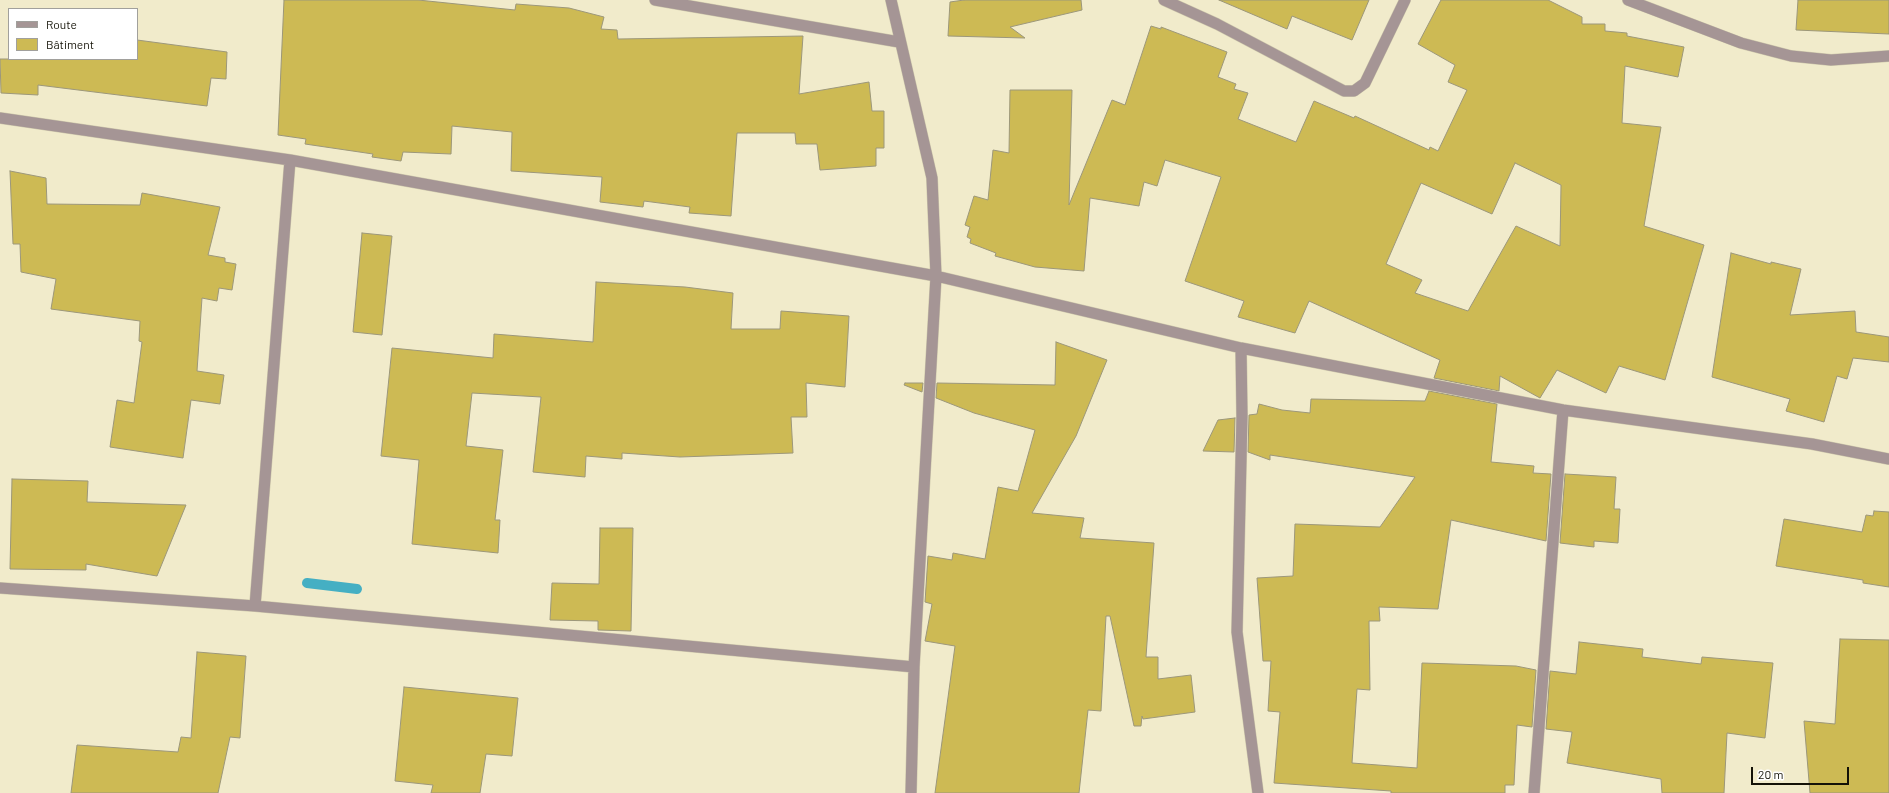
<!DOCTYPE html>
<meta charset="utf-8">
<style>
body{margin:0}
#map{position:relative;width:1889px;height:793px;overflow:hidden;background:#f1ebcb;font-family:Barlow,sans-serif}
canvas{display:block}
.legend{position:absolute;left:8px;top:8px;width:130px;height:52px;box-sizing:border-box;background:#fff;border:1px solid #a1a09c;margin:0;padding:5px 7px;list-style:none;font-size:12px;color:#141207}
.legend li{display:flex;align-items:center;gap:8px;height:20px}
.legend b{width:20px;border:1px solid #a1a09c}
.scale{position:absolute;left:1751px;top:767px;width:98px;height:18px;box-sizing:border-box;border:2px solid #141207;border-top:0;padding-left:5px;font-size:12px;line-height:14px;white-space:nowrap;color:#141207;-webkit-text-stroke:3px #fff;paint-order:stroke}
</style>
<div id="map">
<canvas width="1889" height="793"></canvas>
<ul class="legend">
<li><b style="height:5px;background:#a59595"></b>Route</li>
<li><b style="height:11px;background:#cdba54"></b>Bâtiment</li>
</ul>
<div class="scale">20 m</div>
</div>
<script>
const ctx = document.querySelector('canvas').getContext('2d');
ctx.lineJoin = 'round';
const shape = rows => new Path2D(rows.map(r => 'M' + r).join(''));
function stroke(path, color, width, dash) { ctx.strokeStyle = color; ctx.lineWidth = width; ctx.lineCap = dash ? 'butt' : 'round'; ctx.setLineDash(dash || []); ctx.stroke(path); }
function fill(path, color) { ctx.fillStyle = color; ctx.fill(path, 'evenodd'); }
stroke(shape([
 [307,583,357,589]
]), '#45afc3', 10);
const building = shape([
 [284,0,418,0,515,10,516,4,569,8,604,17,601,29,617,30,618,39,803,36,799,94,869,82,872,111,884,111,884,148,876,148,876,166,820,170,817,144,796,144,795,133,737,133,731,216,689,213,690,207,644,201,643,207,600,202,602,177,511,171,512,132,452,126,451,154,403,152,401,161,372,157,373,154,305,144,306,139,278,135,284,0],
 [964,0,1081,0,1082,10,1010,27,1025,38,948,36,950,2,964,0],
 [1219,0,1369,0,1352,40,1292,16,1287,29,1219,0],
 [1441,0,1548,0,1582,17,1582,24,1605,24,1605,31,1627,33,1627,36,1684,47,1678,77,1625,66,1622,123,1661,127,1644,226,1704,245,1665,380,1619,366,1606,393,1557,370,1540,398,1500,376,1499,391,1434,378,1440,360,1309,301,1295,333,1238,317,1244,301,1185,281,1221,177,1165,160,1157,186,1144,182,1139,206,1090,198,1084,271,1035,267,995,256,996,253,970,243,971,239,967,237,970,227,965,225,974,196,988,200,993,150,1009,153,1010,90,1072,90,1069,205,1112,100,1125,105,1151,26,1161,29,1161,27,1227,52,1218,77,1236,84,1234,89,1248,93,1238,119,1296,142,1314,101,1354,118,1355,116,1429,150,1430,147,1438,151,1467,90,1448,82,1455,65,1418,44,1441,0],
 [1515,163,1561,185,1560,246,1516,226,1468,311,1415,293,1422,280,1386,264,1421,183,1492,214,1515,163],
 [1798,0,1889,0,1889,34,1796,30,1798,0],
 [137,40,227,52,226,79,211,78,207,106,38,85,38,95,1,93,0,59,137,59,137,40],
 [10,171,46,178,47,204,140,205,142,193,220,207,208,255,225,258,225,262,236,264,232,290,219,288,217,301,202,298,197,371,224,375,220,404,191,400,183,458,110,447,117,400,134,403,142,342,139,341,140,321,51,309,56,279,21,272,20,244,13,244,10,171],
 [362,233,392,236,382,335,353,332,362,233],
 [1731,253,1771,264,1771,262,1801,269,1790,315,1855,311,1856,332,1889,337,1889,362,1853,358,1847,379,1837,376,1824,422,1786,411,1790,399,1712,377,1731,253],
 [596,282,685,287,733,293,731,329,780,329,781,311,849,316,845,387,806,383,807,417,791,417,793,453,680,457,622,453,622,459,586,456,585,477,533,472,541,397,472,393,466,446,503,450,495,520,500,520,498,553,412,544,419,460,381,456,392,348,493,358,494,334,593,342,596,282],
 [1056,342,1107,360,1076,436,1032,513,1084,518,1080,538,1154,543,1146,657,1158,657,1158,679,1191,675,1195,712,1143,719,1142,716,1141,726,1134,726,1110,616,1106,616,1101,711,1088,710,1079,793,935,793,955,646,925,641,932,604,925,602,928,556,952,560,953,553,985,559,998,487,1018,491,1035,430,974,413,936,398,937,383,1055,385,1056,342],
 [905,383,923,383,922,392,904,385,905,383],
 [1429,391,1497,404,1491,462,1534,466,1533,473,1551,474,1546,541,1451,520,1438,609,1379,607,1380,621,1369,621,1370,690,1357,689,1352,763,1417,768,1422,663,1516,666,1536,670,1532,727,1517,725,1514,785,1505,785,1505,793,1391,793,1391,791,1274,783,1280,712,1268,711,1271,661,1263,661,1257,578,1293,576,1295,524,1380,527,1415,477,1270,455,1270,460,1248,452,1249,415,1257,414,1259,404,1282,410,1310,413,1311,399,1425,401,1429,391],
 [1235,418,1234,452,1203,451,1218,420,1235,418],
 [1565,474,1616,477,1614,509,1620,509,1618,543,1594,541,1594,547,1560,543,1565,474],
 [12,479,88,481,87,502,186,505,157,576,86,564,86,570,10,569,12,479],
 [1874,511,1889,512,1889,587,1863,583,1863,580,1776,566,1784,519,1862,532,1866,515,1873,516,1874,511],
 [600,528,633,528,631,631,598,630,598,621,550,620,552,583,599,584,600,528],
 [1840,639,1889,640,1889,793,1810,793,1804,721,1835,724,1840,639],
 [1579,642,1643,649,1642,657,1701,664,1702,657,1773,663,1765,738,1727,733,1724,793,1662,793,1661,779,1567,763,1572,732,1546,729,1550,671,1576,674,1579,642],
 [197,652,246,656,240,738,230,737,218,793,71,793,77,745,178,752,181,737,191,738,197,652],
 [404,687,518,698,512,756,486,754,480,793,431,793,433,785,395,781,404,687]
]);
fill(building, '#cdba54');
stroke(building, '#9c977a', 1);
const minor = shape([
 [655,0,899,42],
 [891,0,932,178,936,276,914,667,911,793],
 [1164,0,1217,24,1344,91,1354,91,1365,83,1405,0],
 [1628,0,1741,43,1791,56,1831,60,1889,56],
 [0,118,290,160,936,276,1241,348,1563,410,1812,444,1889,459],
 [1241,348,1242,416,1237,632,1258,793],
 [0,588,255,606,914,667],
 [255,606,290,160],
 [1534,793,1563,410]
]);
stroke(minor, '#cec8ac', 12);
stroke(minor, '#a59595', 11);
</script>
